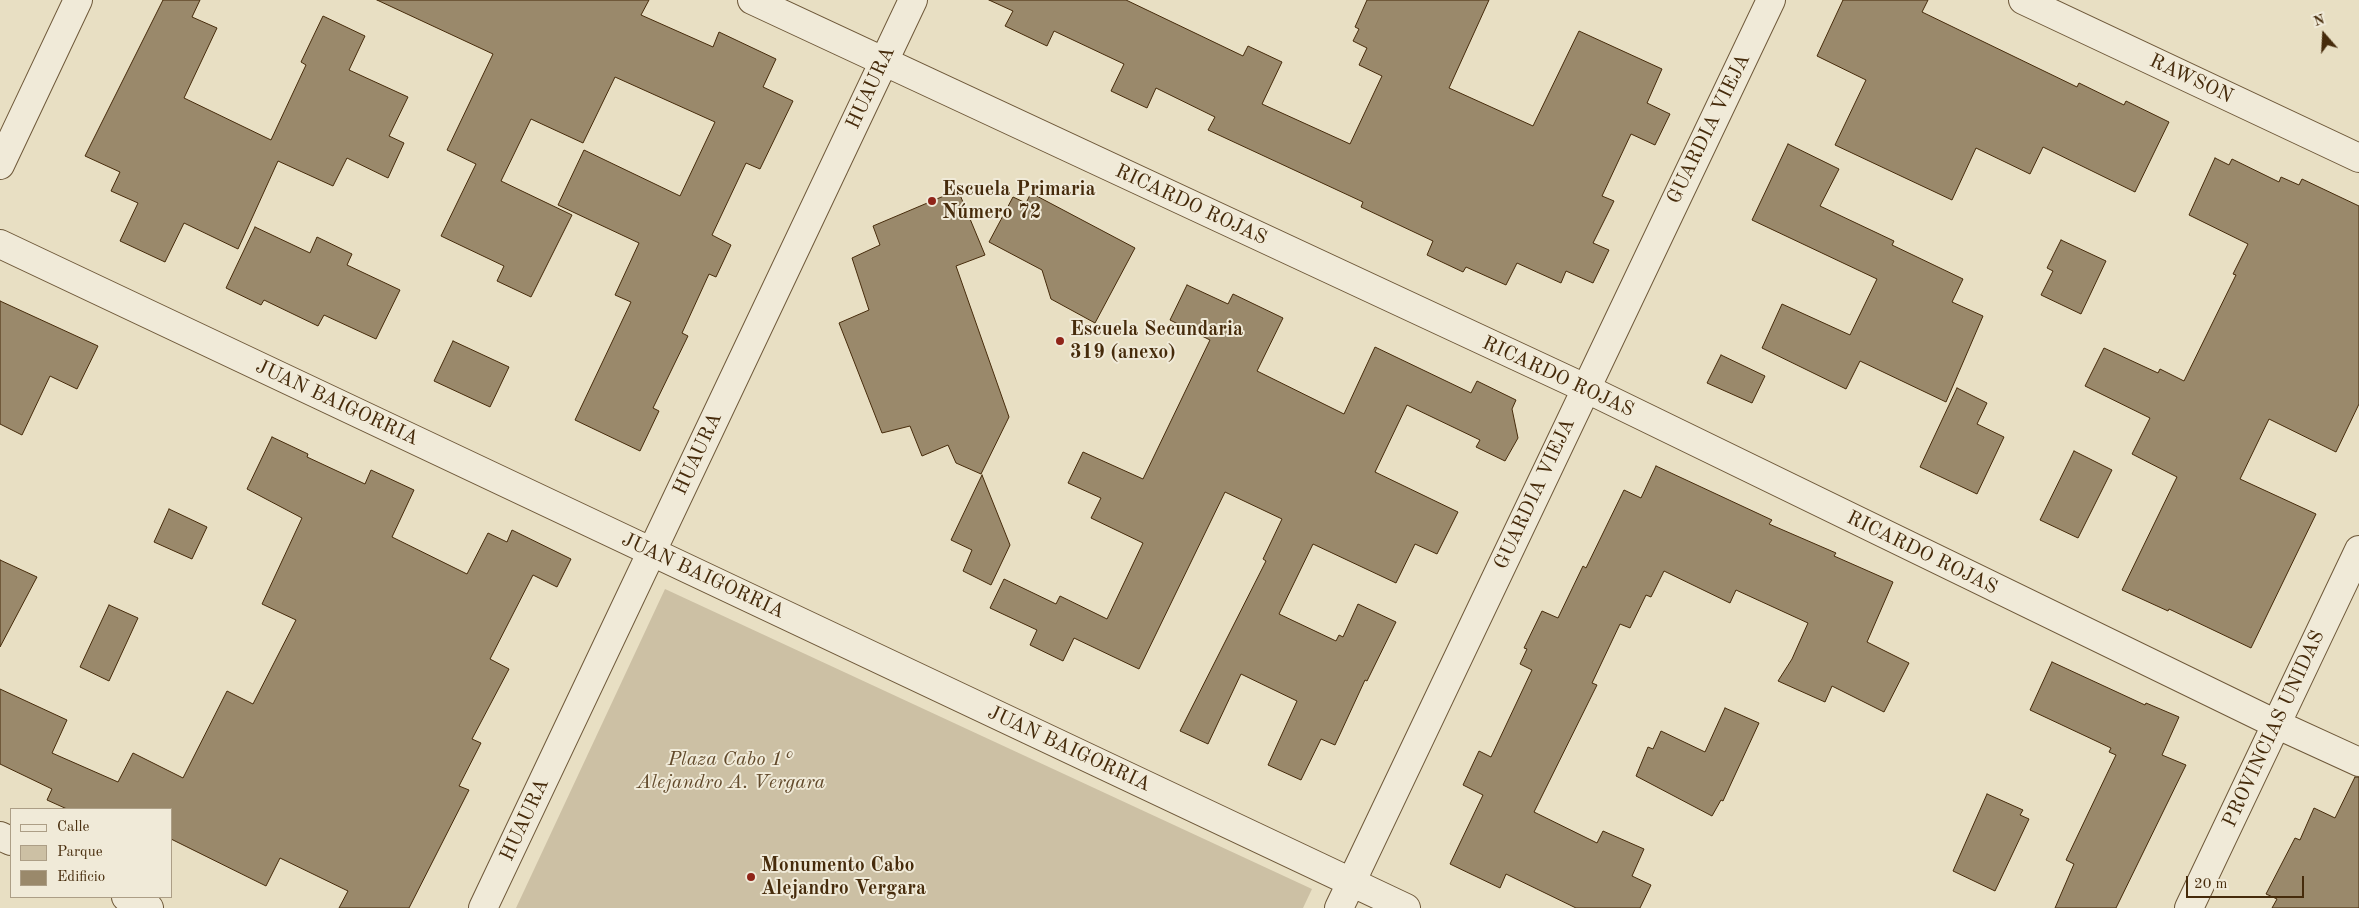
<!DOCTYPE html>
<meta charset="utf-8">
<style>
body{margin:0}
#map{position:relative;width:2359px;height:908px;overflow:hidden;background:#e8dfc3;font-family:"Old Standard TT",serif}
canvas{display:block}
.legend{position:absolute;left:10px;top:808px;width:162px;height:90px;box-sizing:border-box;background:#f0ead8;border:1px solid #ac9e86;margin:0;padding:6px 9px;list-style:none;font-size:15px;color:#462b0b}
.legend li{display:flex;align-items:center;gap:10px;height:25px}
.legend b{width:25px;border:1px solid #ac9e86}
.north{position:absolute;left:2299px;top:10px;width:50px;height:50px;-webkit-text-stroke:4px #f0ead8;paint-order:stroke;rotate:341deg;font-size:14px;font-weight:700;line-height:20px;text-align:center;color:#462b0b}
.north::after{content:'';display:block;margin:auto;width:18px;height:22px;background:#462b0b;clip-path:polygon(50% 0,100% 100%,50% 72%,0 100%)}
.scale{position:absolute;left:2186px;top:876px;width:118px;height:22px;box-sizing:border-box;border:2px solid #462b0b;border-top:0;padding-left:6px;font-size:15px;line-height:18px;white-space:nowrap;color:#462b0b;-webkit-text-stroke:4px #f0ead8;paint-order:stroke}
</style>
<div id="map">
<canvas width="2359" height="908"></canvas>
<ul class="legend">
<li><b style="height:6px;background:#f0ead8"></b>Calle</li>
<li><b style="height:14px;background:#ccc0a4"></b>Parque</li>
<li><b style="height:14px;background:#9a896b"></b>Edificio</li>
</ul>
<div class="north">N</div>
<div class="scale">20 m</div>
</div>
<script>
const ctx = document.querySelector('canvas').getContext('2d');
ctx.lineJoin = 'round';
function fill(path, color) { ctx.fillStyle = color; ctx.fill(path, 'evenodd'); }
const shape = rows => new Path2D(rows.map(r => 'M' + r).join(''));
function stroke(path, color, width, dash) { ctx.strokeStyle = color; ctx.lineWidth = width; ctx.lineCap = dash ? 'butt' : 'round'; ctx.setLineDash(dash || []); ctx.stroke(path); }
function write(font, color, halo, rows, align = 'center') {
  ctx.font = font + ' "Old Standard TT",serif'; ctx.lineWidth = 4; ctx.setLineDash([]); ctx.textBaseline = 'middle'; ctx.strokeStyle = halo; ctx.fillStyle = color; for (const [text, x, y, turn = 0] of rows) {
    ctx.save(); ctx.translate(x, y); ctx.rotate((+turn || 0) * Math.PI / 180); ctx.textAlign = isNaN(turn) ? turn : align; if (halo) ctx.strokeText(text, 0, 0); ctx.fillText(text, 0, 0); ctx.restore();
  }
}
fill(shape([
 [665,589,1312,889,1303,908,516,908]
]), '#ccc0a4');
const building = shape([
 [163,0,200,0,192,17,217,28,184,98,271,140,306,65,301,62,323,16,365,36,349,70,408,97,389,136,404,143,388,178,347,158,333,186,278,161,238,249,184,223,165,262,120,241,138,203,111,191,120,172,85,156,163,0],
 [377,0,649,0,641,15,713,47,719,32,776,59,763,87,793,101,760,169,746,163,712,235,731,245,716,277,709,274,682,333,688,336,653,408,659,411,640,451,575,420,631,302,615,295,639,243,558,205,584,150,680,196,715,122,615,77,583,143,531,119,501,181,572,215,531,297,497,281,504,266,441,236,476,164,447,150,493,54,377,0],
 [989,0,1126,0,1243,56,1248,46,1282,62,1262,104,1350,144,1382,76,1359,65,1367,48,1353,41,1359,29,1355,27,1367,0,1489,0,1449,88,1533,126,1579,31,1662,69,1647,103,1670,114,1655,145,1631,134,1602,196,1614,201,1593,243,1609,250,1593,283,1566,271,1561,283,1517,263,1506,285,1466,267,1463,272,1427,255,1433,241,1361,207,1363,202,1208,130,1215,117,1156,88,1147,108,1111,91,1124,64,1054,31,1047,46,1005,26,1013,11,989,0],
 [1843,0,1928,0,1922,12,2077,87,2079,83,2124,105,2126,101,2169,122,2135,192,2043,147,2030,174,1976,148,1952,200,1835,145,1866,80,1817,56,1843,0],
 [1788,144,1839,169,1820,206,1894,241,1892,245,1963,279,1952,302,1983,316,1946,402,1860,361,1846,389,1762,348,1782,304,1850,335,1877,279,1752,220,1788,144],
 [2215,158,2229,165,2232,159,2279,182,2281,177,2299,185,2302,179,2359,206,2359,404,2336,452,2269,419,2240,479,2316,514,2251,648,2169,609,2168,611,2122,590,2177,477,2132,454,2150,418,2085,386,2104,348,2158,373,2160,369,2184,381,2236,275,2233,274,2248,244,2189,215,2215,158],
 [958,190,985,255,956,266,1009,417,981,474,956,463,948,445,922,456,910,426,882,433,839,323,869,310,852,258,880,245,873,226,958,190],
 [1031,193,1135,248,1095,323,1051,299,1042,270,989,242,1013,197,1026,203,1031,193],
 [255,227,310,253,317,237,352,254,347,265,400,290,376,339,324,315,318,326,264,300,261,305,226,288,255,227],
 [2061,240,2106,261,2081,314,2041,295,2053,271,2047,268,2061,240],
 [1187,285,1228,304,1233,294,1283,318,1257,371,1344,414,1375,347,1471,393,1477,381,1516,400,1512,409,1518,438,1505,461,1476,447,1480,440,1407,405,1375,472,1458,512,1437,554,1415,544,1396,583,1313,544,1279,614,1336,641,1339,635,1343,637,1358,604,1396,622,1367,681,1365,680,1335,745,1321,739,1301,780,1268,765,1297,701,1241,674,1208,744,1180,731,1266,561,1263,559,1282,519,1225,492,1139,669,1074,638,1063,661,1030,645,1037,630,990,608,1004,579,1056,604,1060,596,1107,619,1143,543,1091,518,1101,498,1068,483,1083,452,1143,479,1210,340,1170,320,1187,285],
 [0,301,98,346,77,389,50,376,22,435,0,424,0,301],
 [453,341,509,367,490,407,434,381,453,341],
 [1721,355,1765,376,1752,403,1707,383,1721,355],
 [1957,388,1987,403,1977,424,2004,437,1977,494,1920,467,1957,388],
 [272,437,308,454,307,457,365,484,371,470,414,490,392,537,467,574,488,533,507,542,512,530,571,559,557,587,533,575,490,659,509,669,472,739,481,743,459,786,469,790,409,908,339,908,348,891,280,858,266,886,171,839,171,809,67,809,47,800,52,789,0,764,0,689,67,720,52,753,118,782,133,753,183,778,227,691,253,704,296,620,262,604,302,518,247,489,272,437],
 [2074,451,2112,470,2078,538,2040,520,2074,451],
 [1656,466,1772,520,1769,524,1836,553,1834,556,1893,582,1867,642,1909,663,1884,712,1832,686,1825,702,1778,681,1792,659,1808,623,1736,590,1730,603,1664,571,1651,597,1646,595,1630,628,1620,624,1592,683,1597,685,1534,812,1597,843,1603,831,1644,849,1632,876,1651,885,1640,908,1576,908,1506,874,1500,888,1450,864,1483,795,1463,785,1479,751,1491,757,1532,670,1520,664,1527,649,1524,648,1542,611,1558,618,1583,566,1586,568,1624,490,1641,498,1656,466],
 [982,475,1010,545,991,585,963,571,972,550,951,540,982,475],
 [169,509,207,527,192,559,154,542,169,509],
 [0,560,37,577,0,647,0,560],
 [109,605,138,618,109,681,80,667,109,605],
 [2052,662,2145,705,2146,703,2179,717,2162,755,2186,765,2116,908,2055,908,2074,864,2066,860,2116,755,2109,752,2111,748,2030,710,2052,662],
 [1725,708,1759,723,1723,801,1721,800,1712,816,1636,776,1648,747,1653,749,1661,731,1705,752,1725,708],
 [2355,777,2359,777,2359,908,2272,908,2277,899,2266,894,2295,838,2300,840,2314,808,2335,818,2355,777],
 [1987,794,2023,810,2020,815,2029,819,1995,891,1953,871,1987,794]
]);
fill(building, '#9a896b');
stroke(building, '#462b0b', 1);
const street = shape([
 [752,0,1585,388,2276,724,2359,762],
 [2023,0,2359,158],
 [0,165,78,0],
 [0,244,1406,908],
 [0,836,11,841],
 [126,897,149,908],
 [483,908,913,0],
 [1339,908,1771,0],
 [2189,908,2359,550]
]);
stroke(street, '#6e5839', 30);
stroke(street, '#f0ead8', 28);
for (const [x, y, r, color] of [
 [932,201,5,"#8f2418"],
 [1060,341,5,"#8f2418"],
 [751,877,5,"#8f2418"]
]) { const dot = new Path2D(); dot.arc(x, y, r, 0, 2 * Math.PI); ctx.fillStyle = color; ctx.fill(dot); stroke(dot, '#f0ead8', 2); }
write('20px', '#462b0b', '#f0ead8', [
 ["RAWSON",2191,79,25],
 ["HUAURA",871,88,-65],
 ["GUARDIA VIEJA",1709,129,-64],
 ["RICARDO ROJAS",1191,205,25],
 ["RICARDO ROJAS",1558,377,25],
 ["JUAN BAIGORRIA",337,403,25],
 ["HUAURA",698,454,-65],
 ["GUARDIA VIEJA",1535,494,-65],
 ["RICARDO ROJAS",1922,553,26],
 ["JUAN BAIGORRIA",703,576,25],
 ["PROVINCIAS UNIDAS",2274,729,-65],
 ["JUAN BAIGORRIA",1069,749,25],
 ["HUAURA",525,820,-65]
]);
write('bold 20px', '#462b0b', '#f0ead8', [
 ["Escuela Primaria",942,190],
 ["Número 72",942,213],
 ["Escuela Secundaria",1070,330],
 ["319 (anexo)",1070,353],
 ["Monumento Cabo",761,866],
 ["Alejandro Vergara",761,889]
], 'left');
write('italic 20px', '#61492a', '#f0ead8', [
 ["Plaza Cabo 1°",731,760],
 ["Alejandro A. Vergara",731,783]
]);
</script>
